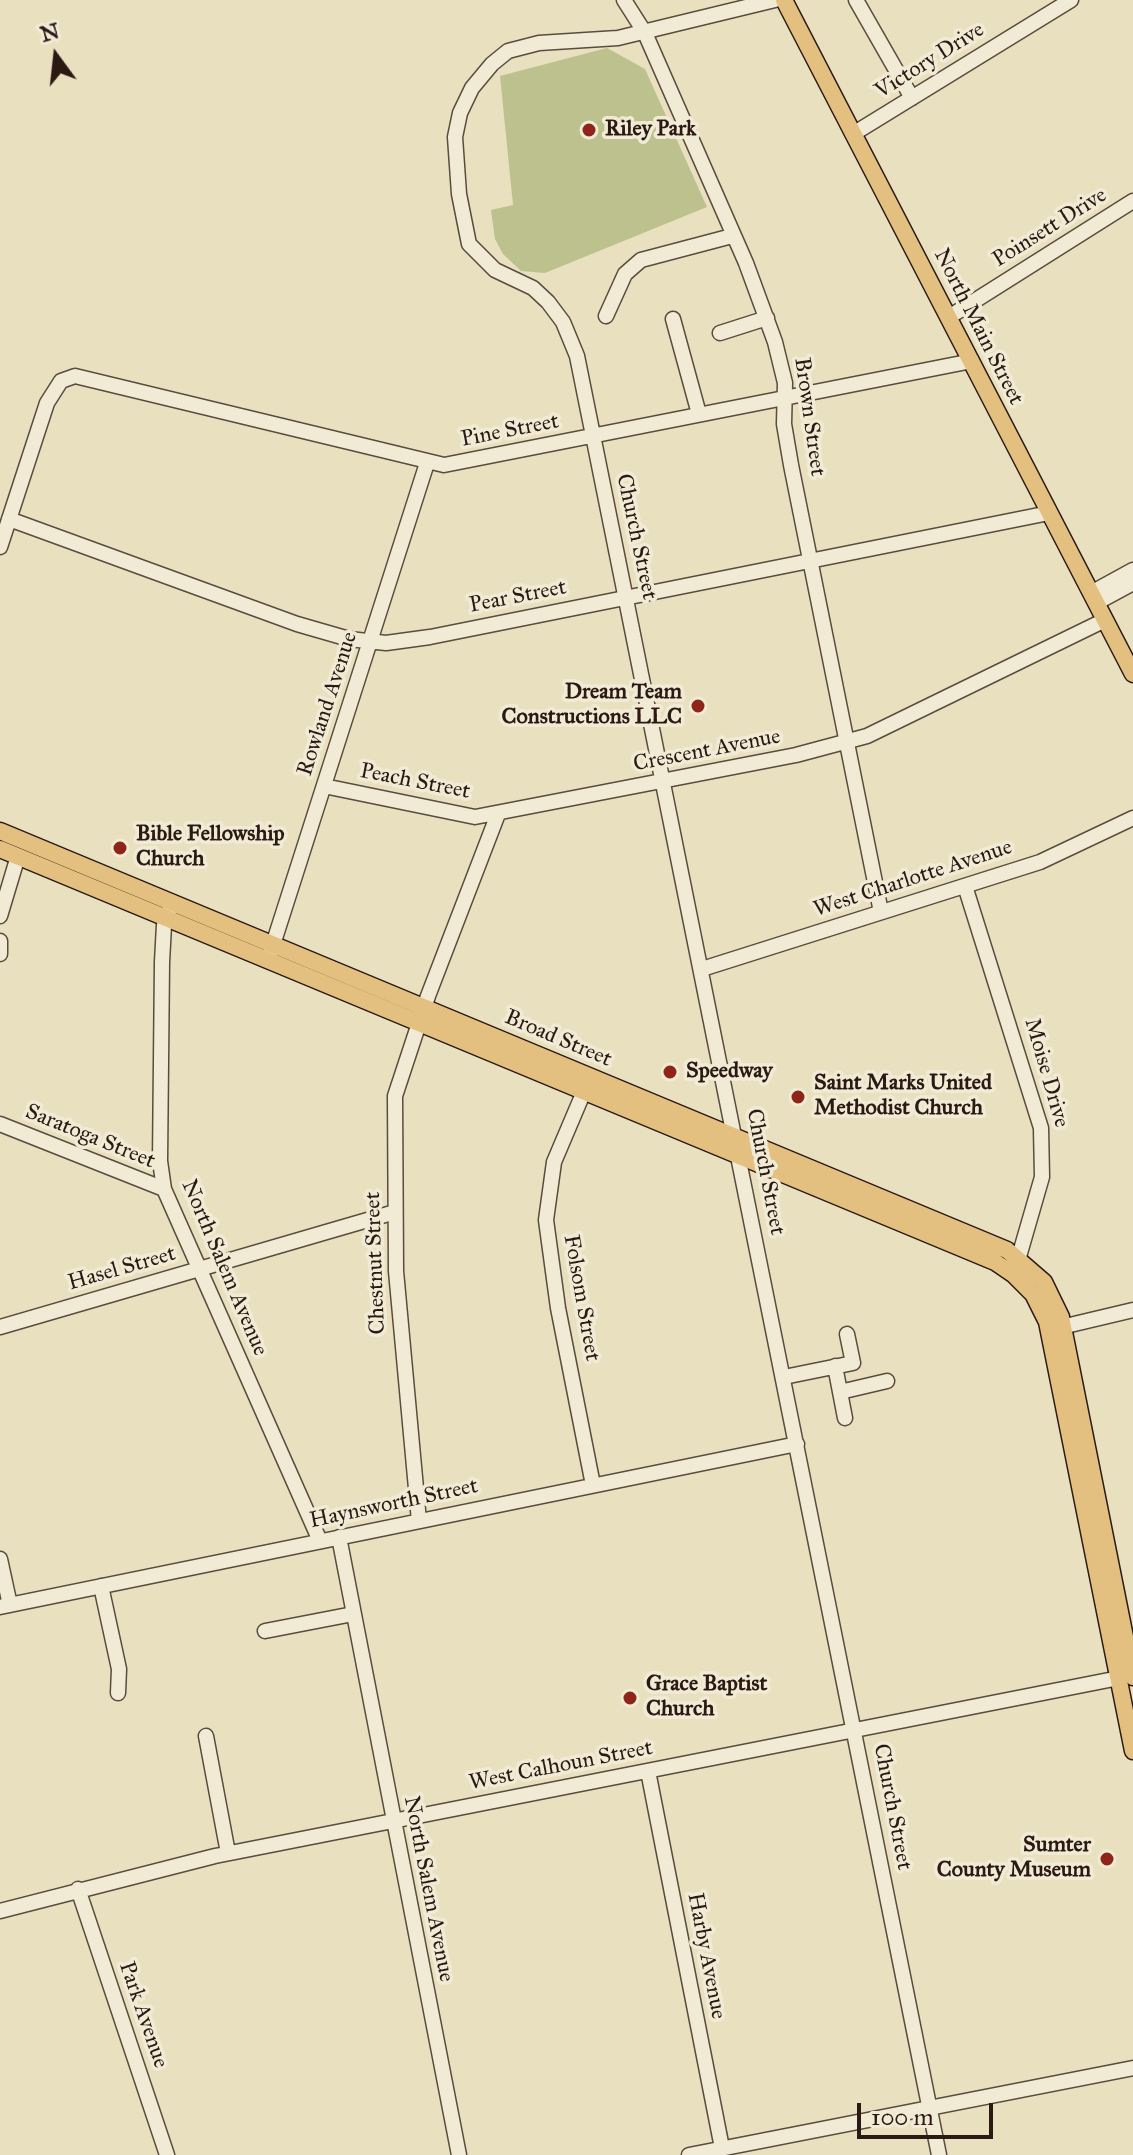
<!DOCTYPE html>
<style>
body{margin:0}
#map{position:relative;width:1133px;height:2155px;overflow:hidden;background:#e9e0bf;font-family:"IM FELL Great Primer",serif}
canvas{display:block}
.north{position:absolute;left:16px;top:16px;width:80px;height:80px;-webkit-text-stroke:6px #f1ebd5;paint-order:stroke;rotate:345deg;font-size:22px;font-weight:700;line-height:32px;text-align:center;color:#2b1a13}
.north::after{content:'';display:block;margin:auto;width:28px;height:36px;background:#2b1a13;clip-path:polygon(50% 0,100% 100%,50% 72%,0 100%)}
.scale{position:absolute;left:857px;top:2103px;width:136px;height:36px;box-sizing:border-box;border:4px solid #2b1a13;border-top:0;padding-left:10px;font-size:24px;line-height:28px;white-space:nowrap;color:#2b1a13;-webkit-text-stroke:6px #f1ebd5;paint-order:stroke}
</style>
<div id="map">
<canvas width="1133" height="2155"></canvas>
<div class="north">N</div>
<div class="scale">100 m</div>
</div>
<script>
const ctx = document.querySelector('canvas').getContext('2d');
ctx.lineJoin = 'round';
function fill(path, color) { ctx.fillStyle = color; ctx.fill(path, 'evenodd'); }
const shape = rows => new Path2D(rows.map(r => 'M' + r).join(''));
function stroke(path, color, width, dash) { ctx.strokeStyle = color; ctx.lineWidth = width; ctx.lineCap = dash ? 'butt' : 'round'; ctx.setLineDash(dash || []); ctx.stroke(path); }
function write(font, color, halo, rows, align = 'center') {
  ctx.font = font + ' "IM FELL Great Primer",serif'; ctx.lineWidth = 7; ctx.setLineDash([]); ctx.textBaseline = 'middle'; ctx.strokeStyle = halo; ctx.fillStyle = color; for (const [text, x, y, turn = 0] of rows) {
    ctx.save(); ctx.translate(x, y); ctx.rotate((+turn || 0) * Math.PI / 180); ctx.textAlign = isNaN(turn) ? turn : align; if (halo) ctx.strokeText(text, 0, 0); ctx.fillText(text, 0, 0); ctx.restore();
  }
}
fill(shape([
 [607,48,645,69,707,207,545,273,521,271,503,254,495,239,491,210,513,205,500,76]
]), '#bcc18e');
const minor = shape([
 [624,0,645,33,746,263,775,342,785,383,784,424,791,465,881,912],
 [775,0,618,38,539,43,508,51,492,64,472,88,460,113,455,137,459,194,469,244,495,270,533,288,548,302,563,322,577,356,939,2155],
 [856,0,912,98],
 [853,134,1071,0],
 [606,316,625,274,641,260,732,236],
 [949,317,1133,201],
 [673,319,699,414],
 [720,333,767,318],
 [9,519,297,624,349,639,386,643,430,637,1049,513],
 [0,547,47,403,61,381,75,376,444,465,972,361],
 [1091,593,1133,570],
 [1096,603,1133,583],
 [324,786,475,817,796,755,867,736,1105,620],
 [965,886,1041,1128,1042,1177,1016,1267],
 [170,908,164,925,162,962,160,1161,164,1189,320,1541],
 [0,916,18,856],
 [0,941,0,954],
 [270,954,427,463],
 [702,969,1040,862,1133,818],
 [588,1082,554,1162,546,1220,558,1308,593,1485],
 [0,1124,164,1189],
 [0,1327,395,1212],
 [1053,1329,1133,1310],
 [835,1366,845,1418],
 [784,1377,853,1363,847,1334],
 [840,1392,887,1381],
 [419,1521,396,1271,395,1096,428,996,498,814],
 [339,1537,459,2155],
 [0,1559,10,1605],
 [101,1586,119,1669,118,1693],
 [0,1607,797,1444],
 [265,1631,353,1614],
 [206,1736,228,1853],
 [648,1771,722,2148],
 [78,1889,167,2155],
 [0,1911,215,1856,1119,1678],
 [689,2155,1133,2068]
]);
const major = shape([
 [784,0,1133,674],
 [0,831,1007,1250,1044,1282,1061,1317,1133,1677],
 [0,849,995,1262,1014,1275,1033,1294,1047,1322,1133,1751]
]);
stroke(minor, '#5a4c3e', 17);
stroke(major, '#2b1a13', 19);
stroke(minor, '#f1ebd5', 14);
stroke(major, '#e4c080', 16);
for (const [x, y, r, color] of [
 [589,130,8,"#8f2418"],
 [698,706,8,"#8f2418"],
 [120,848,8,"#8f2418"],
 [670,1072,8,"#8f2418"],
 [798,1097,8,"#8f2418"],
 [630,1698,8,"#8f2418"],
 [1107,1859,8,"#8f2418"]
]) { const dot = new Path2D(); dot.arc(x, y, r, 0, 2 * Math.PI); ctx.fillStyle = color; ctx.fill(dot); stroke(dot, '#f1ebd5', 3); }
write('22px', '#2b1a13', '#f1ebd5', [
 ["Victory Drive",930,61,-32],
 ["Poinsett Drive",1050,228,-32],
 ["North Main Street",978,327,63],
 ["Brown Street",809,417,82],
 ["Pine Street",510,431,-11],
 ["Church Street",636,537,78],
 ["Pear Street",518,597,-11],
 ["Rowland Avenue",328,704,-72],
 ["Crescent Avenue",707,751,-11],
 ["Peach Street",415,782,11],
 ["West Charlotte Avenue",913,879,-18],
 ["Broad Street",558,1039,23],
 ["Moise Drive",1046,1073,74],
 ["Saratoga Street",90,1137,22],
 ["Church Street",765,1172,79],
 ["Chestnut Street",376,1263,-92],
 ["North Salem Avenue",224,1268,67],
 ["Hasel Street",122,1269,-16],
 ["Folsom Street",581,1298,80],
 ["Haynsworth Street",394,1504,-12],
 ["West Calhoun Street",561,1766,-11],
 ["Church Street",892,1807,79],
 ["North Salem Avenue",428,1889,79],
 ["Harby Avenue",706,1956,79],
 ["Park Avenue",143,2015,71]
]);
write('bold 22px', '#2b1a13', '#f1ebd5', [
 ["Riley Park",605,130],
 ["Dream Team",682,693,"right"],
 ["Constructions LLC",682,718,"right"],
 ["Bible Fellowship",136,835],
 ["Church",136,860],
 ["Speedway",686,1072],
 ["Saint Marks United",814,1084],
 ["Methodist Church",814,1109],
 ["Grace Baptist",646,1685],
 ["Church",646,1710],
 ["Sumter",1091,1846,"right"],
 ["County Museum",1091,1871,"right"]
], 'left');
</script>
